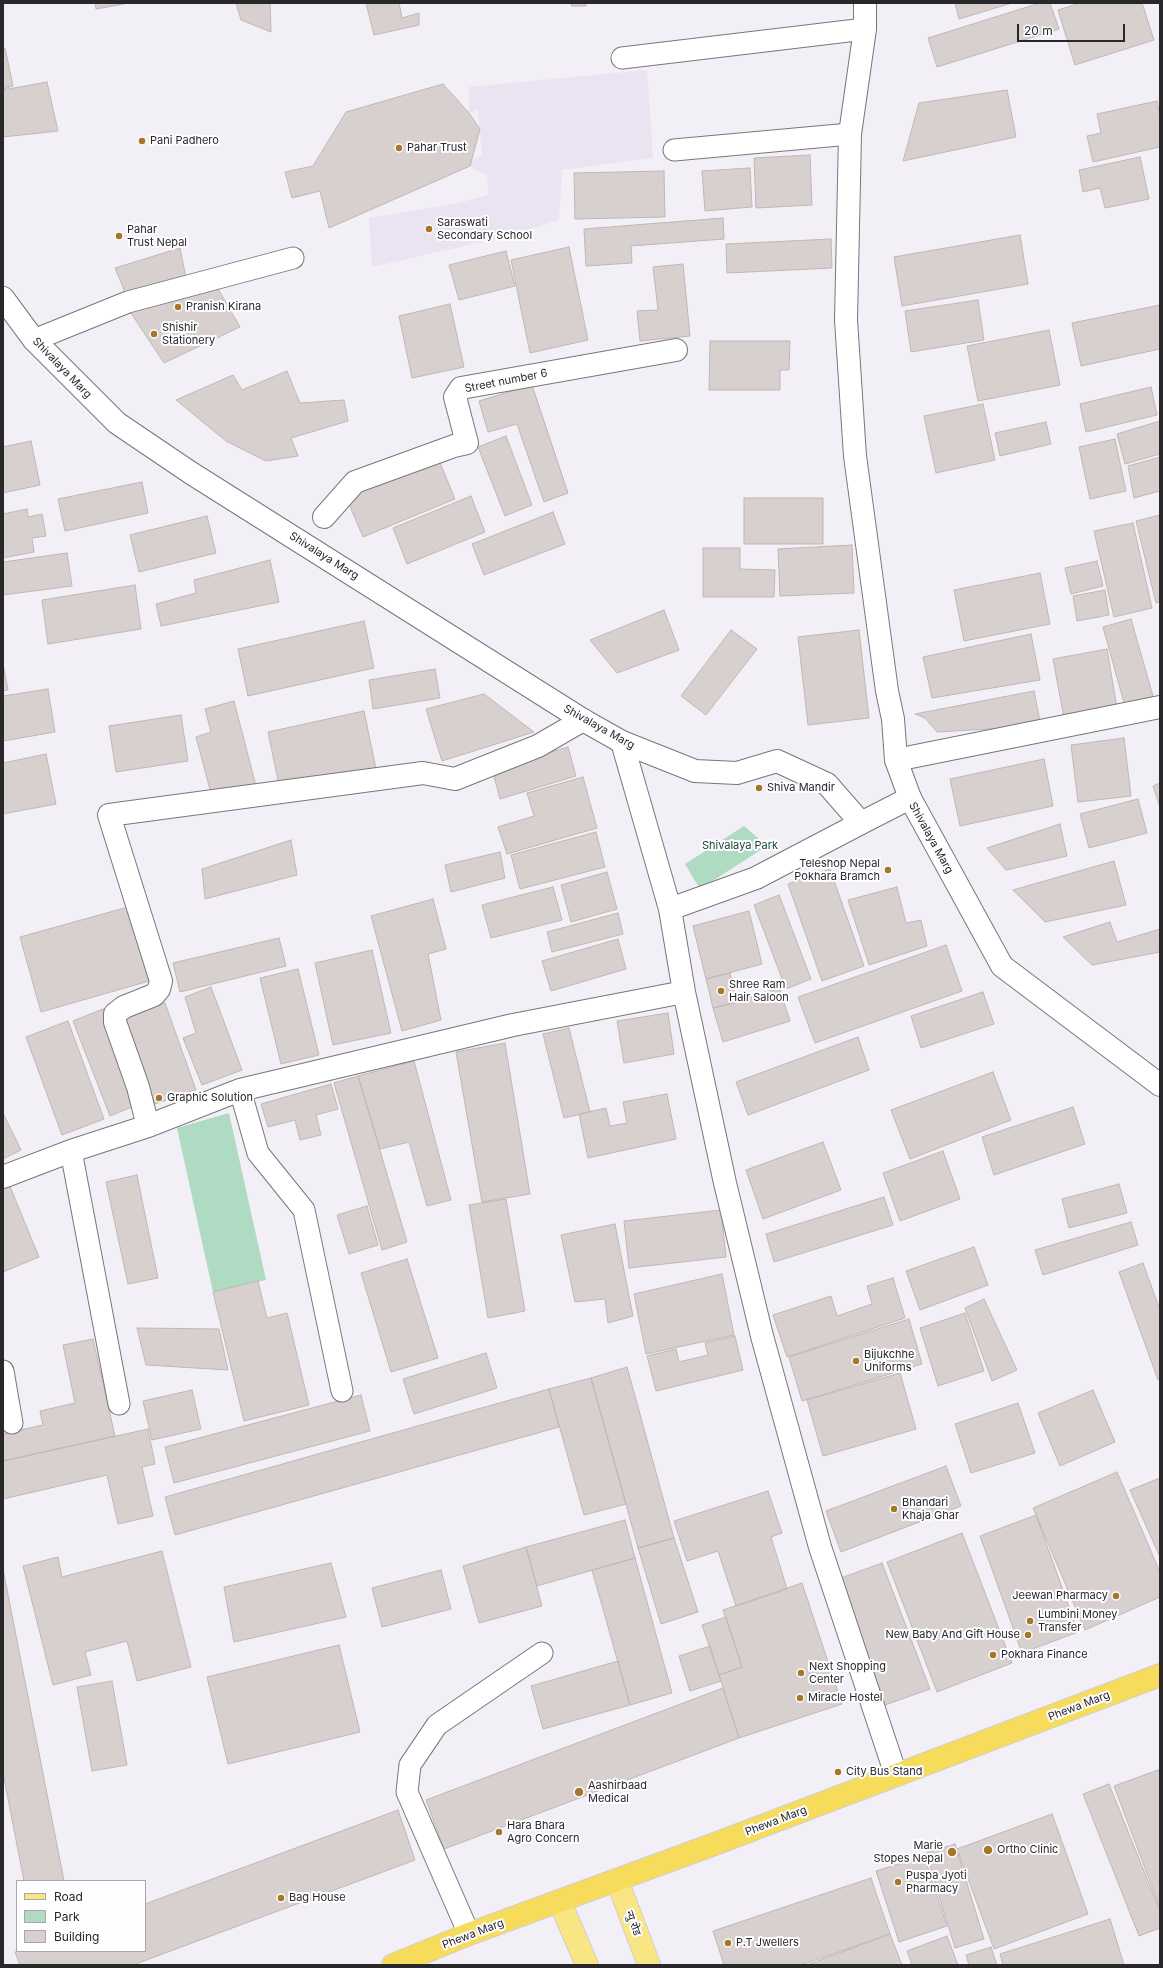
<!DOCTYPE html>
<meta charset="utf-8">
<style>
body{margin:0}
#map{position:relative;width:1163px;height:1968px;overflow:hidden;background:#f2eff6;font-family:Inter,sans-serif}
canvas{display:block}
.frame{position:absolute;inset:0;border:4px solid #282729;pointer-events:none}
.legend{position:absolute;left:16px;top:1880px;width:130px;height:72px;box-sizing:border-box;background:#fefdff;border:1px solid #a8a7a9;margin:0;padding:5px 7px;list-style:none;font-size:12px;color:#282729}
.legend li{display:flex;align-items:center;gap:8px;height:20px}
.legend b{width:20px;border:1px solid #a8a7a9}
.scale{position:absolute;left:1017px;top:24px;width:108px;height:18px;box-sizing:border-box;border:2px solid #282729;border-top:0;padding-left:5px;font-size:12px;line-height:14px;white-space:nowrap;color:#282729;-webkit-text-stroke:3px #fefdff;paint-order:stroke}
</style>
<div id="map">
<canvas width="1163" height="1968"></canvas>
<div class="frame"></div>
<ul class="legend">
<li><b style="height:5px;background:#f8e583"></b>Road</li>
<li><b style="height:11px;background:#aedbc2"></b>Park</li>
<li><b style="height:11px;background:#d8d0cf"></b>Building</li>
</ul>
<div class="scale">20 m</div>
</div>
<script>
const ctx = document.querySelector('canvas').getContext('2d');
ctx.lineJoin = 'round';
function fill(path, color) { ctx.fillStyle = color; ctx.fill(path, 'evenodd'); }
const shape = rows => new Path2D(rows.map(r => 'M' + r).join(''));
function stroke(path, color, width, dash) { ctx.strokeStyle = color; ctx.lineWidth = width; ctx.lineCap = dash ? 'butt' : 'round'; ctx.setLineDash(dash || []); ctx.stroke(path); }
function write(font, color, halo, rows, align = 'center') {
  ctx.font = font + ' Inter,"Noto Sans Devanagari",sans-serif'; ctx.lineWidth = 4; ctx.setLineDash([]); ctx.textBaseline = 'middle'; ctx.strokeStyle = halo; ctx.fillStyle = color; for (const [text, x, y, turn = 0] of rows) {
    ctx.save(); ctx.translate(x, y); ctx.rotate((+turn || 0) * Math.PI / 180); ctx.textAlign = isNaN(turn) ? turn : align; if (halo) ctx.strokeText(text, 0, 0); ctx.fillText(text, 0, 0); ctx.restore();
  }
}
fill(shape([
 [647,70,653,158,562,170,559,220,499,238,372,267,369,218,454,204,489,195,487,176,466,164,482,155,478,110,469,113,469,87]
]), '#eae3f1');
fill(shape([
 [744,826,767,846,700,889,685,864],
 [229,1113,266,1280,213,1292,177,1128]
]), '#aedbc2');
const building = shape([
 [95,3,124,3,124,4,96,9,95,3],
 [236,3,270,3,271,32,241,20,236,3],
 [366,3,399,3,402,18,419,13,419,25,374,35,366,3],
 [571,3,586,3,586,6,572,6,571,3],
 [955,3,1012,3,959,19,955,3],
 [1040,3,1050,3,1059,29,937,67,928,38,1040,3],
 [1080,3,1142,3,1154,40,1075,65,1058,10,1080,3],
 [3,48,5,48,13,86,3,89,3,48],
 [47,82,58,131,3,137,3,90,47,82],
 [443,84,469,113,480,129,470,166,329,228,320,191,292,198,285,172,313,166,346,112,443,84],
 [1007,90,1016,137,903,161,919,103,1007,90],
 [1157,101,1160,116,1160,147,1093,162,1087,136,1101,133,1097,114,1157,101],
 [810,155,812,205,756,208,754,158,810,155],
 [1140,157,1149,199,1105,208,1100,188,1083,192,1079,170,1140,157],
 [750,168,752,207,705,211,702,171,750,168],
 [664,171,665,217,575,219,574,173,664,171],
 [723,218,724,239,631,246,632,263,586,266,584,229,723,218],
 [1020,235,1028,284,902,306,894,257,1020,235],
 [831,239,832,268,727,273,726,244,831,239],
 [569,247,588,340,530,353,511,260,569,247],
 [180,248,186,278,127,297,115,268,180,248],
 [506,251,515,286,459,300,449,265,506,251],
 [683,264,690,336,640,341,637,311,658,310,653,267,683,264],
 [213,280,240,327,164,363,129,310,213,280],
 [978,300,984,340,911,352,905,311,978,300],
 [450,304,464,367,412,378,399,316,450,304],
 [1160,305,1160,349,1081,366,1072,323,1160,305],
 [1049,330,1060,385,978,401,967,346,1049,330],
 [710,341,790,341,789,370,780,370,780,390,709,390,710,341],
 [287,371,300,403,344,400,348,421,291,438,298,456,266,461,226,441,176,400,233,375,242,390,287,371],
 [532,385,568,493,544,502,517,424,488,432,479,401,532,385],
 [1151,387,1157,415,1086,432,1080,404,1151,387],
 [983,404,995,460,936,473,924,416,983,404],
 [1160,421,1160,454,1125,464,1117,434,1160,421],
 [1046,422,1051,444,1000,456,995,433,1046,422],
 [506,436,532,505,505,516,478,447,506,436],
 [1115,439,1126,491,1090,499,1079,447,1115,439],
 [31,441,40,485,3,493,3,447,31,441],
 [1160,457,1160,491,1134,498,1128,466,1160,457],
 [438,458,455,499,363,537,346,497,438,458],
 [142,482,148,513,65,531,58,499,142,482],
 [471,496,485,532,407,564,393,528,471,496],
 [744,498,823,498,823,544,744,544,744,498],
 [27,509,28,517,42,514,46,536,32,538,34,552,3,558,3,514,27,509],
 [553,512,565,544,484,575,472,544,553,512],
 [1160,515,1160,602,1156,603,1136,521,1160,515],
 [207,516,216,553,139,572,130,535,207,516],
 [1133,523,1152,608,1114,617,1094,531,1133,523],
 [852,545,854,593,780,596,778,549,852,545],
 [703,548,740,548,740,569,775,570,774,597,703,597,703,548],
 [67,553,72,586,3,595,3,562,67,553],
 [270,560,279,602,161,626,156,604,196,593,194,580,270,560],
 [1097,561,1103,586,1071,594,1065,568,1097,561],
 [1040,573,1050,624,964,641,954,590,1040,573],
 [135,585,141,629,48,644,42,600,135,585],
 [1105,590,1109,615,1077,621,1073,596,1105,590],
 [664,610,679,650,617,673,590,640,664,610],
 [1131,619,1155,703,1126,710,1103,627,1131,619],
 [364,621,374,668,248,696,238,649,364,621],
 [731,630,757,649,706,715,681,696,731,630],
 [859,630,869,718,808,725,798,637,859,630],
 [1031,634,1040,680,932,698,923,657,1031,634],
 [1107,649,1117,708,1064,718,1053,659,1107,649],
 [3,663,8,690,3,691,3,663],
 [435,669,440,698,373,709,369,680,435,669],
 [48,689,55,732,3,741,3,696,48,689],
 [1034,691,1041,726,937,732,925,718,915,714,1034,691],
 [484,694,534,732,442,761,426,709,484,694],
 [234,701,257,790,213,801,196,737,211,732,205,709,234,701],
 [364,711,376,769,280,790,268,732,364,711],
 [181,715,188,761,116,772,109,726,181,715],
 [1124,738,1131,796,1078,802,1071,745,1124,738],
 [568,747,576,776,500,799,492,769,568,747],
 [46,754,56,804,3,814,3,763,46,754],
 [1044,759,1053,806,960,826,950,779,1044,759],
 [583,777,597,828,507,854,498,827,534,816,527,793,583,777],
 [1160,783,1160,807,1153,786,1160,783],
 [1138,799,1147,833,1089,848,1080,814,1138,799],
 [1060,824,1067,856,1006,870,987,848,1060,824],
 [596,832,605,867,520,889,511,855,596,832],
 [291,840,297,875,205,899,202,869,291,840],
 [500,852,505,878,451,892,445,865,500,852],
 [1114,861,1126,905,1045,922,1013,890,1114,861],
 [830,869,864,966,822,981,788,884,830,869],
 [607,872,617,909,571,922,561,885,607,872],
 [553,887,562,920,491,938,482,905,553,887],
 [897,887,906,923,921,920,927,946,869,965,848,900,897,887],
 [779,895,811,979,786,989,754,905,779,895],
 [433,899,446,949,428,954,441,1020,402,1031,371,916,433,899],
 [128,907,149,981,41,1012,20,937,128,907],
 [749,911,762,964,706,979,693,926,749,911],
 [618,913,623,934,552,952,547,932,618,913],
 [1110,922,1117,942,1160,929,1160,952,1092,965,1063,937,1110,922],
 [279,938,286,966,180,992,173,963,279,938],
 [618,939,626,969,551,991,542,961,618,939],
 [946,945,962,991,815,1043,798,997,946,945],
 [372,950,391,1033,333,1045,315,963,372,950],
 [298,969,319,1055,281,1064,260,978,298,969],
 [730,973,737,1002,713,1008,706,979,730,973],
 [211,987,242,1070,202,1085,183,1038,196,1033,185,997,211,987],
 [779,987,790,1021,723,1042,713,1008,737,1002,779,987],
 [983,992,994,1024,921,1048,911,1016,983,992],
 [165,1003,196,1090,155,1104,124,1017,165,1003],
 [103,1009,139,1104,110,1116,73,1021,103,1009],
 [668,1013,674,1054,624,1063,617,1021,668,1013],
 [68,1021,104,1119,62,1135,26,1037,68,1021],
 [569,1028,590,1112,564,1118,543,1034,569,1028],
 [858,1037,869,1070,748,1115,736,1082,858,1037],
 [505,1043,530,1194,482,1202,456,1052,505,1043],
 [414,1061,451,1200,427,1206,409,1142,380,1149,358,1076,414,1061],
 [993,1072,1011,1120,910,1159,891,1110,993,1072],
 [358,1076,407,1242,382,1250,334,1083,358,1076],
 [331,1084,338,1109,316,1115,321,1135,300,1140,295,1120,268,1127,261,1104,331,1084],
 [667,1094,676,1139,588,1158,579,1114,606,1108,610,1126,627,1123,623,1102,667,1094],
 [1073,1107,1085,1144,994,1175,982,1137,1073,1107],
 [3,1113,21,1150,3,1159,3,1113],
 [823,1142,841,1190,763,1219,746,1170,823,1142],
 [943,1151,960,1199,900,1221,883,1173,943,1151],
 [137,1175,158,1278,128,1284,106,1182,137,1175],
 [9,1184,39,1257,3,1272,3,1187,9,1184],
 [1119,1184,1127,1213,1069,1228,1062,1199,1119,1184],
 [884,1197,893,1225,774,1262,766,1234,884,1197],
 [506,1199,525,1311,488,1318,469,1205,506,1199],
 [367,1206,378,1245,349,1254,337,1215,367,1206],
 [721,1210,726,1257,629,1268,624,1221,721,1210],
 [1131,1222,1138,1245,1043,1275,1035,1250,1131,1222],
 [615,1224,633,1316,608,1323,605,1299,575,1302,561,1235,615,1224],
 [974,1247,988,1285,920,1310,906,1271,974,1247],
 [407,1259,438,1358,391,1372,361,1273,407,1259],
 [1143,1263,1160,1310,1160,1379,1158,1380,1119,1272,1143,1263],
 [722,1274,734,1335,646,1354,634,1294,722,1274],
 [893,1278,905,1318,787,1357,773,1315,831,1296,837,1316,872,1304,867,1286,893,1278],
 [258,1281,267,1318,287,1313,309,1405,244,1421,213,1292,258,1281],
 [984,1299,1017,1370,992,1381,965,1308,984,1299],
 [965,1313,984,1371,938,1386,920,1328,965,1313],
 [909,1319,922,1364,802,1401,789,1357,909,1319],
 [137,1328,219,1329,228,1370,146,1365,137,1328],
 [735,1336,743,1370,656,1391,647,1356,676,1349,679,1362,708,1355,705,1343,735,1336],
 [93,1339,115,1436,3,1461,3,1434,43,1425,40,1411,75,1403,63,1345,93,1339],
 [486,1353,497,1388,414,1414,403,1379,486,1353],
 [627,1367,674,1538,638,1548,591,1378,627,1367],
 [900,1373,916,1429,823,1456,807,1400,900,1373],
 [591,1378,626,1504,584,1515,549,1389,591,1378],
 [549,1389,559,1427,175,1535,165,1497,549,1389],
 [192,1390,201,1429,152,1440,143,1401,192,1390],
 [1093,1390,1115,1442,1060,1466,1038,1413,1093,1390],
 [361,1395,370,1431,174,1483,165,1447,361,1395],
 [1018,1403,1035,1453,971,1473,955,1424,1018,1403],
 [148,1429,155,1464,142,1467,153,1516,118,1524,107,1475,3,1499,3,1461,148,1429],
 [946,1466,961,1506,841,1552,826,1511,946,1466],
 [1117,1472,1160,1572,1160,1597,1085,1630,1033,1508,1117,1472],
 [1160,1478,1160,1557,1130,1490,1160,1478],
 [768,1491,782,1533,771,1537,787,1589,736,1606,718,1551,687,1561,674,1521,768,1491],
 [1036,1515,1078,1632,1022,1653,980,1536,1036,1515],
 [625,1520,635,1558,537,1586,526,1547,625,1520],
 [962,1533,1012,1663,937,1692,887,1562,962,1533],
 [674,1538,698,1612,661,1624,638,1548,674,1538],
 [526,1547,542,1606,479,1623,463,1566,526,1547],
 [162,1551,191,1667,137,1681,127,1641,85,1652,91,1675,53,1685,23,1566,58,1557,62,1577,162,1551],
 [635,1558,672,1693,630,1705,592,1570,635,1558],
 [331,1563,346,1617,234,1642,224,1587,331,1563],
 [882,1563,930,1689,885,1705,841,1578,882,1563],
 [3,1569,64,1881,24,1881,3,1773,3,1569],
 [441,1570,451,1609,382,1627,372,1588,441,1570],
 [802,1583,842,1704,739,1738,719,1675,742,1667,723,1610,802,1583],
 [726,1617,742,1667,719,1675,702,1625,726,1617],
 [339,1645,360,1732,228,1764,207,1677,339,1645],
 [710,1646,721,1681,690,1691,679,1656,710,1646],
 [618,1661,630,1705,543,1729,531,1686,618,1661],
 [112,1681,127,1765,92,1771,77,1687,112,1681],
 [723,1688,739,1738,444,1849,426,1800,723,1688],
 [1158,1770,1160,1776,1160,1908,1114,1786,1158,1770],
 [1109,1784,1160,1911,1160,1928,1139,1936,1083,1794,1109,1784],
 [398,1810,415,1860,133,1965,20,1965,15,1952,19,1951,145,1951,145,1904,398,1810],
 [1052,1814,1088,1914,994,1949,957,1849,1052,1814],
 [955,1844,984,1939,955,1948,926,1853,955,1844],
 [924,1856,947,1926,899,1942,876,1871,924,1856],
 [871,1878,890,1934,801,1965,724,1965,713,1931,871,1878],
 [1110,1919,1124,1965,1003,1965,1000,1954,1110,1919],
 [890,1934,902,1965,807,1965,890,1934],
 [947,1936,958,1965,912,1965,907,1951,947,1936],
 [991,1947,997,1965,969,1965,966,1955,991,1947]
]);
fill(building, '#d8d0cf');
stroke(building, '#bfb7b6', 1);
const service = shape([
 [622,58,865,29],
 [674,150,850,134],
 [34,340,128,302,293,258],
 [240,1090,258,1153,304,1210,342,1391],
 [71,1151,119,1404],
 [3,1371,12,1423],
 [469,1934,407,1792,410,1765,437,1725,542,1653]
]);
const minor = shape([
 [865,3,865,29,850,134,846,320,855,456,887,691,893,719,896,760,910,798],
 [324,517,355,482,454,446,467,443,455,397,461,388,676,350],
 [622,742,670,909,684,992,725,1183,762,1336,820,1547,896,1775],
 [896,760,1160,707],
 [670,909,756,878,861,823],
 [148,1126,138,1087,115,1022,115,1014,124,1007,154,995,159,989,161,981,109,815,423,773,455,779,538,746,583,720],
 [3,1177,71,1151,148,1126,240,1090,513,1025,684,992]
]);
const secondary = shape([
 [3,298,34,340,117,423,191,473,583,720,622,742,695,771,737,773,777,761,827,784,861,823,910,798,1002,966,1160,1085]
]);
const primary = shape([
 [617,1880,649,1965],
 [560,1902,587,1965]
]);
const trunk = shape([
 [393,1965,469,1934,712,1845,1160,1675]
]);
stroke(service, '#79767c', 23);
stroke(minor, '#79767c', 24);
stroke(secondary, '#79767c', 24);
stroke(primary, '#d0cfd0', 24);
stroke(trunk, '#d0cfd0', 24);
stroke(service, '#fff', 21);
stroke(minor, '#fff', 22);
stroke(secondary, '#fff', 22);
stroke(primary, '#f8e583', 22);
stroke(trunk, '#f6dc5a', 22);
for (const [x, y, r, color] of [
 [142,141,4,"#a47729"],
 [399,148,4,"#a47729"],
 [429,229,4,"#a47729"],
 [119,236,4,"#a47729"],
 [178,307,4,"#a47729"],
 [154,334,4,"#a47729"],
 [759,788,4,"#a47729"],
 [888,870,4,"#a47729"],
 [721,991,4,"#a47729"],
 [159,1098,4,"#a47729"],
 [856,1361,4,"#a47729"],
 [894,1509,4,"#a47729"],
 [1116,1596,4,"#a47729"],
 [1030,1621,4,"#a47729"],
 [1028,1635,4,"#a47729"],
 [993,1655,4,"#a47729"],
 [801,1673,4,"#a47729"],
 [800,1698,4,"#a47729"],
 [838,1772,4,"#a47729"],
 [579,1792,5,"#a47729"],
 [499,1832,4,"#a47729"],
 [988,1850,5,"#a47729"],
 [952,1852,5,"#a47729"],
 [898,1882,4,"#a47729"],
 [281,1898,4,"#a47729"],
 [728,1943,4,"#a47729"]
]) { const dot = new Path2D(); dot.arc(x, y, r, 0, 2 * Math.PI); ctx.fillStyle = color; ctx.fill(dot); stroke(dot, '#fefdff', 1.5); }
write('11px', '#282729', '#fefdff', [
 ["Pani Padhero",150,141],
 ["Pahar Trust",407,148],
 ["Saraswati",437,223],
 ["Secondary School",437,236],
 ["Pahar",127,230],
 ["Trust Nepal",127,243],
 ["Pranish Kirana",186,307],
 ["Shishir",162,328],
 ["Stationery",162,341],
 ["Shiva Mandir",767,788],
 ["Teleshop Nepal",880,864,"right"],
 ["Pokhara Bramch",880,877,"right"],
 ["Shree Ram",729,985],
 ["Hair Saloon",729,998],
 ["Graphic Solution",167,1098],
 ["Bijukchhe",864,1355],
 ["Uniforms",864,1368],
 ["Bhandari",902,1503],
 ["Khaja Ghar",902,1516],
 ["Jeewan Pharmacy",1108,1596,"right"],
 ["Lumbini Money",1038,1615],
 ["Transfer",1038,1628],
 ["New Baby And Gift House",1020,1635,"right"],
 ["Pokhara Finance",1001,1655],
 ["Next Shopping",809,1667],
 ["Center",809,1680],
 ["Miracle Hostel",808,1698],
 ["City Bus Stand",846,1772],
 ["Aashirbaad",588,1786],
 ["Medical",588,1799],
 ["Hara Bhara",507,1826],
 ["Agro Concern",507,1839],
 ["Marie",943,1846,"right"],
 ["Stopes Nepal",943,1859,"right"],
 ["Ortho Clinic",997,1850],
 ["Puspa Jyoti",906,1876],
 ["Pharmacy",906,1889],
 ["Bag House",289,1898],
 ["P.T Jwellers",736,1943]
], 'left');
write('11px', '#282729', '#fefdff', [
 ["Shivalaya Marg",62,368,46],
 ["Street number 6",506,381,-11],
 ["Shivalaya Marg",324,556,32],
 ["Shivalaya Marg",599,727,29],
 ["Shivalaya Marg",931,838,61],
 ["Phewa Marg",1079,1706,-21],
 ["Phewa Marg",776,1821,-21],
 ["न्यु रोड",633,1923,70],
 ["Phewa Marg",473,1934,-21]
]);
write('11px', '#194a33', '#fefdff', [
 ["Shivalaya Park",740,846]
]);
</script>
